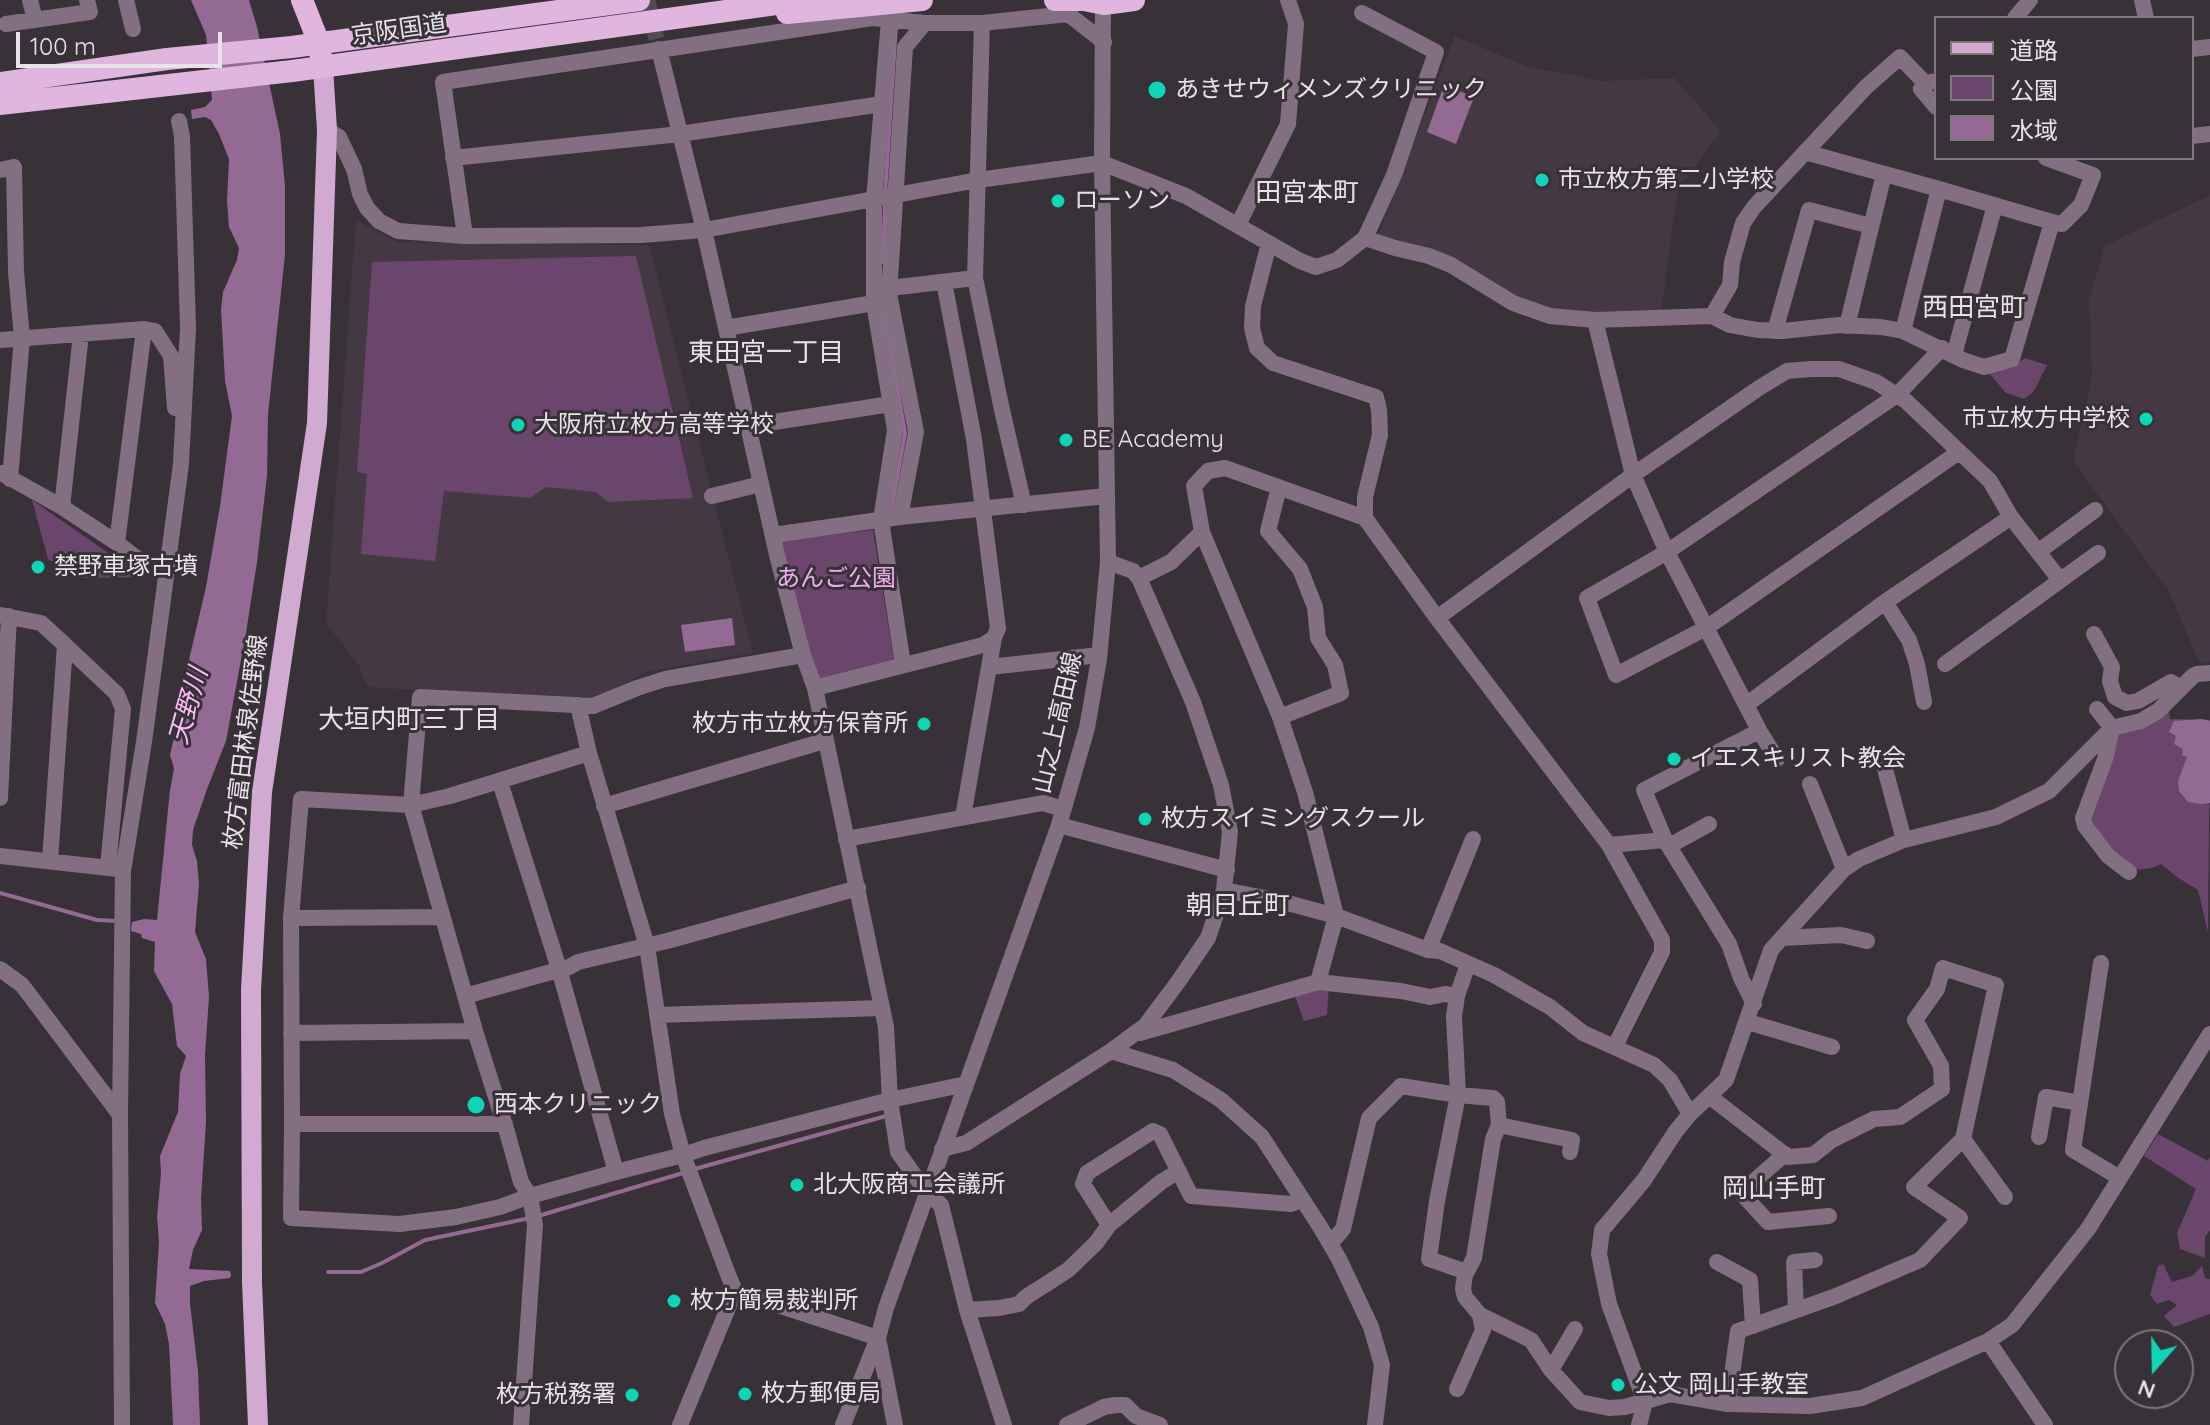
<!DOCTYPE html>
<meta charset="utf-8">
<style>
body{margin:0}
#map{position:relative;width:2210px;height:1425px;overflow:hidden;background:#383138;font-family:Quicksand,"Noto Sans JP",sans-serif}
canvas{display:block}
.legend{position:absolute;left:1934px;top:16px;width:260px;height:144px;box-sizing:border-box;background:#383138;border:2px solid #7e787e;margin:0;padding:10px 14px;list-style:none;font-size:24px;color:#e8e3e7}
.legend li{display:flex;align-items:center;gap:16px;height:40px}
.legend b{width:40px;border:2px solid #7e787e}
.north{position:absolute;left:2114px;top:1329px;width:80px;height:80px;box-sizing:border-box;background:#383138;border:2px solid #7e787e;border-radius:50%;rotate:200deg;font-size:22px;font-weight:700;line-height:32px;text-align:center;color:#e8e3e7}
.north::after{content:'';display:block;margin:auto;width:28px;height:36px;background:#0dd5b5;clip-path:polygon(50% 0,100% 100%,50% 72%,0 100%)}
.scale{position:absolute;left:16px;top:32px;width:206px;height:36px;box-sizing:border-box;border:4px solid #e8e3e7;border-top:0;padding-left:10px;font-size:24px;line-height:28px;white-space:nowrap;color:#e8e3e7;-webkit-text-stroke:6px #383138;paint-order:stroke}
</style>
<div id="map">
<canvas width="2210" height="1425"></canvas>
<ul class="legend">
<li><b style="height:10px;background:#d0aad0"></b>道路</li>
<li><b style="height:22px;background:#6b466c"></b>公園</li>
<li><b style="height:22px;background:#936a93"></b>水域</li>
</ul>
<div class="north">N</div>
<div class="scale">100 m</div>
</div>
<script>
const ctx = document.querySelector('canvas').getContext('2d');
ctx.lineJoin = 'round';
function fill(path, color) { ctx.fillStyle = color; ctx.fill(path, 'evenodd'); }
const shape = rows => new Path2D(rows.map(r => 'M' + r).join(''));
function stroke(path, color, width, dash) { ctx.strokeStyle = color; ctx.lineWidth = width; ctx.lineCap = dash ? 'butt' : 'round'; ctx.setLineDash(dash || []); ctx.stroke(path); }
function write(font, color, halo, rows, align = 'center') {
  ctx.font = font + ' Quicksand,"Noto Sans JP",sans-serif'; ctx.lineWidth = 6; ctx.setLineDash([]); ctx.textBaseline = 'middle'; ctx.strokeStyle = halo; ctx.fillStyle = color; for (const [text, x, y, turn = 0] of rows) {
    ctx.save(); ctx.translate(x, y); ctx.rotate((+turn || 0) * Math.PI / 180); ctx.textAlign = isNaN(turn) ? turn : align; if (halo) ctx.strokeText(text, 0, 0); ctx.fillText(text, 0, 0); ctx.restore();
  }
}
fill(shape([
 [1455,36,1526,66,1602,81,1674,78,1721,131,1678,189,1661,311,1601,314,1555,310,1515,296,1435,249,1378,236],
 [2210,195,2210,662,2200,664,2169,592,2073,461,2092,377,2089,300,2105,246],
 [356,220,397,242,649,245,753,653,646,672,593,701,367,687,359,666,326,623]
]), '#443843');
fill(shape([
 [636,256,693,498,608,502,596,492,546,487,530,498,444,491,435,561,361,554,367,474,357,472,372,262],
 [2025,358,2047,365,2034,391,2024,399,2006,393,1989,373,2015,365],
 [32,500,143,577,80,578,48,559],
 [873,530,894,661,818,681,780,541],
 [2169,710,2170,719,2210,720,2208,932,2198,890,2177,877,2161,864,2152,868,2136,870,2110,848,2096,831,2089,815,2117,734],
 [1329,985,1327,1015,1304,1021,1293,991],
 [2158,1134,2208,1161,2210,1157,2210,1230,2205,1237,2205,1258,2180,1249,2177,1233,2196,1189,2144,1156],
 [2163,1264,2172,1282,2192,1276,2202,1266,2205,1278,2210,1279,2210,1314,2174,1327,2164,1316,2177,1305,2169,1300,2157,1304,2150,1295,2158,1266]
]), '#6b466c');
fill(shape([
 [191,0,249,0,257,27,280,134,285,186,285,255,268,414,267,476,257,562,246,633,226,741,207,789,193,830,192,845,197,861,199,884,195,932,206,959,209,997,205,1055,206,1122,201,1199,202,1230,193,1250,189,1269,230,1271,231,1275,230,1278,204,1281,190,1286,190,1304,198,1371,200,1425,173,1425,169,1344,165,1324,155,1303,159,1242,157,1217,161,1173,160,1156,178,1112,180,1074,186,1056,177,1046,172,1004,154,971,155,942,142,938,141,934,131,931,132,922,144,919,157,920,170,790,174,768,170,755,175,733,174,724,206,587,220,506,232,416,225,381,221,309,223,292,237,260,239,248,229,227,227,201,229,159,219,134,211,120,205,117,192,119,191,110,205,107,212,100,206,35],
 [1444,85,1474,97,1456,144,1427,132],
 [732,618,735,645,685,652,681,625],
 [2202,719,2210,721,2210,803,2201,804,2188,802,2179,791,2178,781,2187,757,2182,755,2183,749,2174,744,2176,736,2169,732,2174,721]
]), '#936a93');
stroke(shape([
 [885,194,896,25],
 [883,262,885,203],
 [883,303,905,433,891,512],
 [0,893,97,920,118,921],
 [691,1170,886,1116],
 [538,1216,683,1173],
 [328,1272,361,1272,382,1263,425,1240,530,1218]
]), '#936a93', 4);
stroke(shape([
 [647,0,659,49]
]), '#524c52', 16, [16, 8]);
stroke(shape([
 [30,0,35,20],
 [126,0,133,29],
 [2142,0,2146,18],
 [888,9,889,20,874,200,874,303,895,430,881,520,903,665],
 [2015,18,2030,0],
 [982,23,975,278,1002,410,1024,505],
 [6,24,90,12,87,0],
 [659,49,704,230],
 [2192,49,2210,47],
 [1925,83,1921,89,1936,107],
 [327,130,339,137,354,169,360,194,367,208,379,221,398,231,465,236,641,235,704,230,978,180,1102,163,1186,196,1300,261,1316,267,1337,260,1365,238,1394,175,1436,52,1362,13],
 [2192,136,2210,134],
 [453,158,680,134,882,104],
 [2046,158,2093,175,2081,205,2062,224,2052,222],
 [0,170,14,167,16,272,22,338,10,479],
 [1238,225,1288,124,1296,24,1288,0],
 [465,236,443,82,873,18,925,23],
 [1365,238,1395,248,1429,256,1451,265,1513,303,1550,316,1595,320,1712,316,1730,325,1757,330,1783,331,1839,325,1881,327,1903,331,1963,360,1984,367,2012,359,2052,222,1939,189,1805,152],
 [1269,243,1253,306,1252,328,1257,348,1273,363,1376,397,1379,410,1380,435,1365,497,1365,518,1437,618,1609,845,1662,940,1662,952,1615,1046],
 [890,288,975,278],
 [1712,316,1730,285,1732,262,1743,223,1754,207,1866,87,1900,57,1925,83,1936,81],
 [1595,320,1633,475,1667,552,1760,732,1777,759],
 [1847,326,1884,174],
 [726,328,874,303],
 [1775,331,1809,210,1871,226],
 [1903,331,1939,189],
 [0,340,144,329,155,331,171,356,175,408],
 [1942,348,1897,395,1667,552,1587,598,1616,675,1706,628,1959,452],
 [1954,355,1995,205],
 [748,426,891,404],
 [1,473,62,507,117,543,142,562],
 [1279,487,1268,531,1300,569,1315,607,1318,638,1335,665,1341,693,1280,717],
 [712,496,761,484],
 [62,507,81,334],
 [900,517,916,432,889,294,905,47,925,23,982,23,1068,14,1104,42],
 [117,543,144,329],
 [2038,552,2095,510],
 [1108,562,1133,571,1139,578,1193,702,1221,785,1230,832,1224,890],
 [1139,578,1171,562,1202,532],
 [1885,602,1909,640,1917,664,1924,702],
 [0,615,41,623,65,645,50,861],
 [1437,618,1633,475,1759,388,1787,371,1811,369,1839,369,1876,382,1906,401,1990,481,2011,517,2060,580],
 [2094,634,2112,667,2110,681,2115,697,2127,703,2138,701,2171,682,2181,688],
 [65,645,117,694,123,709,108,867],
 [1945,664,2098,553],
 [989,667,1099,655],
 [815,688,983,645,994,638,998,628,974,439,944,282],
 [578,705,589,753,647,946,672,1114,683,1155,729,1277,735,1291,878,1338,843,1425],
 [1746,705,1885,602,2011,517],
 [2097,709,2112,728,2105,759,2083,818,2085,826,2108,856,2129,872],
 [589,753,450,796,411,805,301,799,291,918,292,1124,291,1218,399,1224,456,1217,500,1207,530,1196,521,1182,507,1132,475,1031,411,805,420,697,593,706,637,688,665,679,803,655],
 [1885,769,1904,840],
 [500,782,559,969,616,1172],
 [1810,784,1844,869],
 [0,798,9,616],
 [604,806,824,741],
 [963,817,994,638],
 [1059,825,1227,870],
 [846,839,1043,803,1063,809],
 [1665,840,1644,790,1759,731],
 [1609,845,1665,840,1729,944,1741,978,1754,1004],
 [1669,846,1709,824],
 [0,856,118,869],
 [291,918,442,917],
 [1782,938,1841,935,1867,941],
 [1428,950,1473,839],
 [2101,963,2073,1150,2120,1178],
 [1468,964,1457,996,1454,1016,1458,1095,1493,1098,1497,1102,1499,1125,1493,1139,1474,1258,1465,1275,1463,1289,1465,1297,1480,1315,1531,1340,1551,1370,1580,1402,1609,1408,1625,1407,1670,1394,1728,1404,1810,1406,1862,1398,1988,1341,2012,1325,2088,1229,2210,1034],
 [0,969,22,985,120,1115],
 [1318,982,1336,916,1305,792,1280,717,1202,532,1194,486,1208,471,1225,468,1365,518],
 [465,996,569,967,578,962,667,941,858,888],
 [657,1015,882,1008],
 [1748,1022,1832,1047],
 [291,1033,475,1031],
 [1140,1033,1318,982,1401,991,1430,997,1445,994,1457,996],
 [1111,1051,1173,1070,1221,1100,1262,1137,1319,1225,1339,1259,1371,1327,1382,1365,1375,1425],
 [1709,1096,1788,1157,1813,1155,1832,1140,1874,1119,1900,1117,1942,1089,1941,1066,1915,1020,1937,989,1943,968,1996,985,1963,1139,1914,1187,1960,1218,1920,1260,1836,1296,1738,1331,1728,1404],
 [890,1100,898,1152,927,1193,941,1205,967,1310,1004,1425],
 [292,1124,505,1124],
 [1499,1125,1572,1140,1570,1152],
 [2039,1137,2046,1097,2080,1103],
 [1963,1139,2005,1197],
 [942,1149,966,1143,1111,1051,1145,1026,1178,982,1208,938,1224,890,1280,901,1336,916,1428,950,1440,951,1494,975,1550,1007,1583,1033,1654,1065,1670,1080,1690,1114],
 [1785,1154,1752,1183,1745,1197,1768,1222,1829,1216],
 [1109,1225,1083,1184,1087,1173,1153,1131,1160,1134,1191,1196,1291,1204,1302,1200],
 [1330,1244,1343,1229,1369,1118,1401,1086,1458,1095,1437,1201,1429,1259,1461,1270,1465,1275],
 [1717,1262,1750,1280,1753,1326],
 [1796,1309,1794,1262,1815,1260],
 [967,1310,999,1308,1019,1304,1026,1297,1068,1270,1096,1243,1109,1225,1161,1182,1179,1171],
 [1988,1341,2045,1425],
 [1551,1370,1575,1329],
 [1457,1389,1483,1330,1480,1315],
 [122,1425,120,1115,123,871,144,742,181,464,188,328,182,136,179,121],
 [680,1425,735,1291],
 [1067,1425,1104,1407,1116,1405,1125,1405,1136,1416,1160,1425],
 [1639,1425,1645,1402,1609,1304,1599,1254,1602,1230,1644,1180,1676,1131,1690,1114,1726,1080,1771,950,1844,869,1859,859,1904,840,1996,817,2049,791,2112,728,2141,721,2158,711,2193,676,2197,674,2210,673]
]), '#826f82', 16);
stroke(shape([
 [704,230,777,555,803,655,815,688,886,1027,890,1100],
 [773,535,900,517,1106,496],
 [521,1425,535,1225,530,1196,616,1172,683,1155,704,1148,890,1100,966,1084],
 [895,1425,878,1338,886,1308,1059,825,1087,728,1099,659,1108,562,1102,163,1103,0]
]), '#826f82', 16);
stroke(shape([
 [258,1425,252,1282,251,990,262,792,317,423,327,130,323,67]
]), '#d0aad0', 20);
stroke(shape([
 [302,0,319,43,321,58],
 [1055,0,1084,0,1104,4,1134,0],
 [787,13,922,0],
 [0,83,167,59,292,47,639,0],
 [0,104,292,71,805,0]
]), '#e0b6df', 22);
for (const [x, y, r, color] of [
 [1157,90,10,"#0dd5b5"],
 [1542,180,8,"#0dd5b5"],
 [1058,201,8,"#0dd5b5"],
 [2146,419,8,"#0dd5b5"],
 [518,425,8,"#0dd5b5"],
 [1066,440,8,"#0dd5b5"],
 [38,567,8,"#0dd5b5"],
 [924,724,8,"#0dd5b5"],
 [1674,759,8,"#0dd5b5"],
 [1145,819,8,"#0dd5b5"],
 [476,1105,10,"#0dd5b5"],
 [797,1185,8,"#0dd5b5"],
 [674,1301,8,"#0dd5b5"],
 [1618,1385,8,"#0dd5b5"],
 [745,1394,8,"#0dd5b5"],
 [632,1395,8,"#0dd5b5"]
]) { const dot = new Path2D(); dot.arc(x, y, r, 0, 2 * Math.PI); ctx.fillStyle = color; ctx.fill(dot); stroke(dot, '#383138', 3); }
write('24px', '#e8e3e7', '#383138', [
 ["京阪国道",399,30,-8],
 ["山之上高田線",1058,723,-77],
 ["枚方富田林泉佐野線",246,742,-83]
]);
write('24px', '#e8e3e7', '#383138', [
 ["あきせウィメンズクリニック",1175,90],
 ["市立枚方第二小学校",1558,180],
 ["ローソン",1074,201],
 ["市立枚方中学校",2130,419,"right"],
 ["大阪府立枚方高等学校",534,425],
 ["BE Academy",1082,440],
 ["禁野車塚古墳",54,567],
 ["枚方市立枚方保育所",908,724,"right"],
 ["イエスキリスト教会",1690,759],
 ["枚方スイミングスクール",1161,819],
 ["西本クリニック",494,1105],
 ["北大阪商工会議所",813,1185],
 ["枚方簡易裁判所",690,1301],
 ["公文 岡山手教室",1634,1385],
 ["枚方郵便局",761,1394],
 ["枚方税務署",616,1395,"right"]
], 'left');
write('24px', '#edaeed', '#383138', [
 ["あんご公園",836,579]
]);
write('26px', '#e8e3e7', '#383138', [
 ["田宮本町",1307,193],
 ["西田宮町",1974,308],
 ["東田宮一丁目",766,353],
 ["大垣内町三丁目",409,720],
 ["朝日丘町",1238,906],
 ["岡山手町",1774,1189]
]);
write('italic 26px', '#fcbcfc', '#383138', [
 ["天野川",189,706,-74]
]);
</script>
